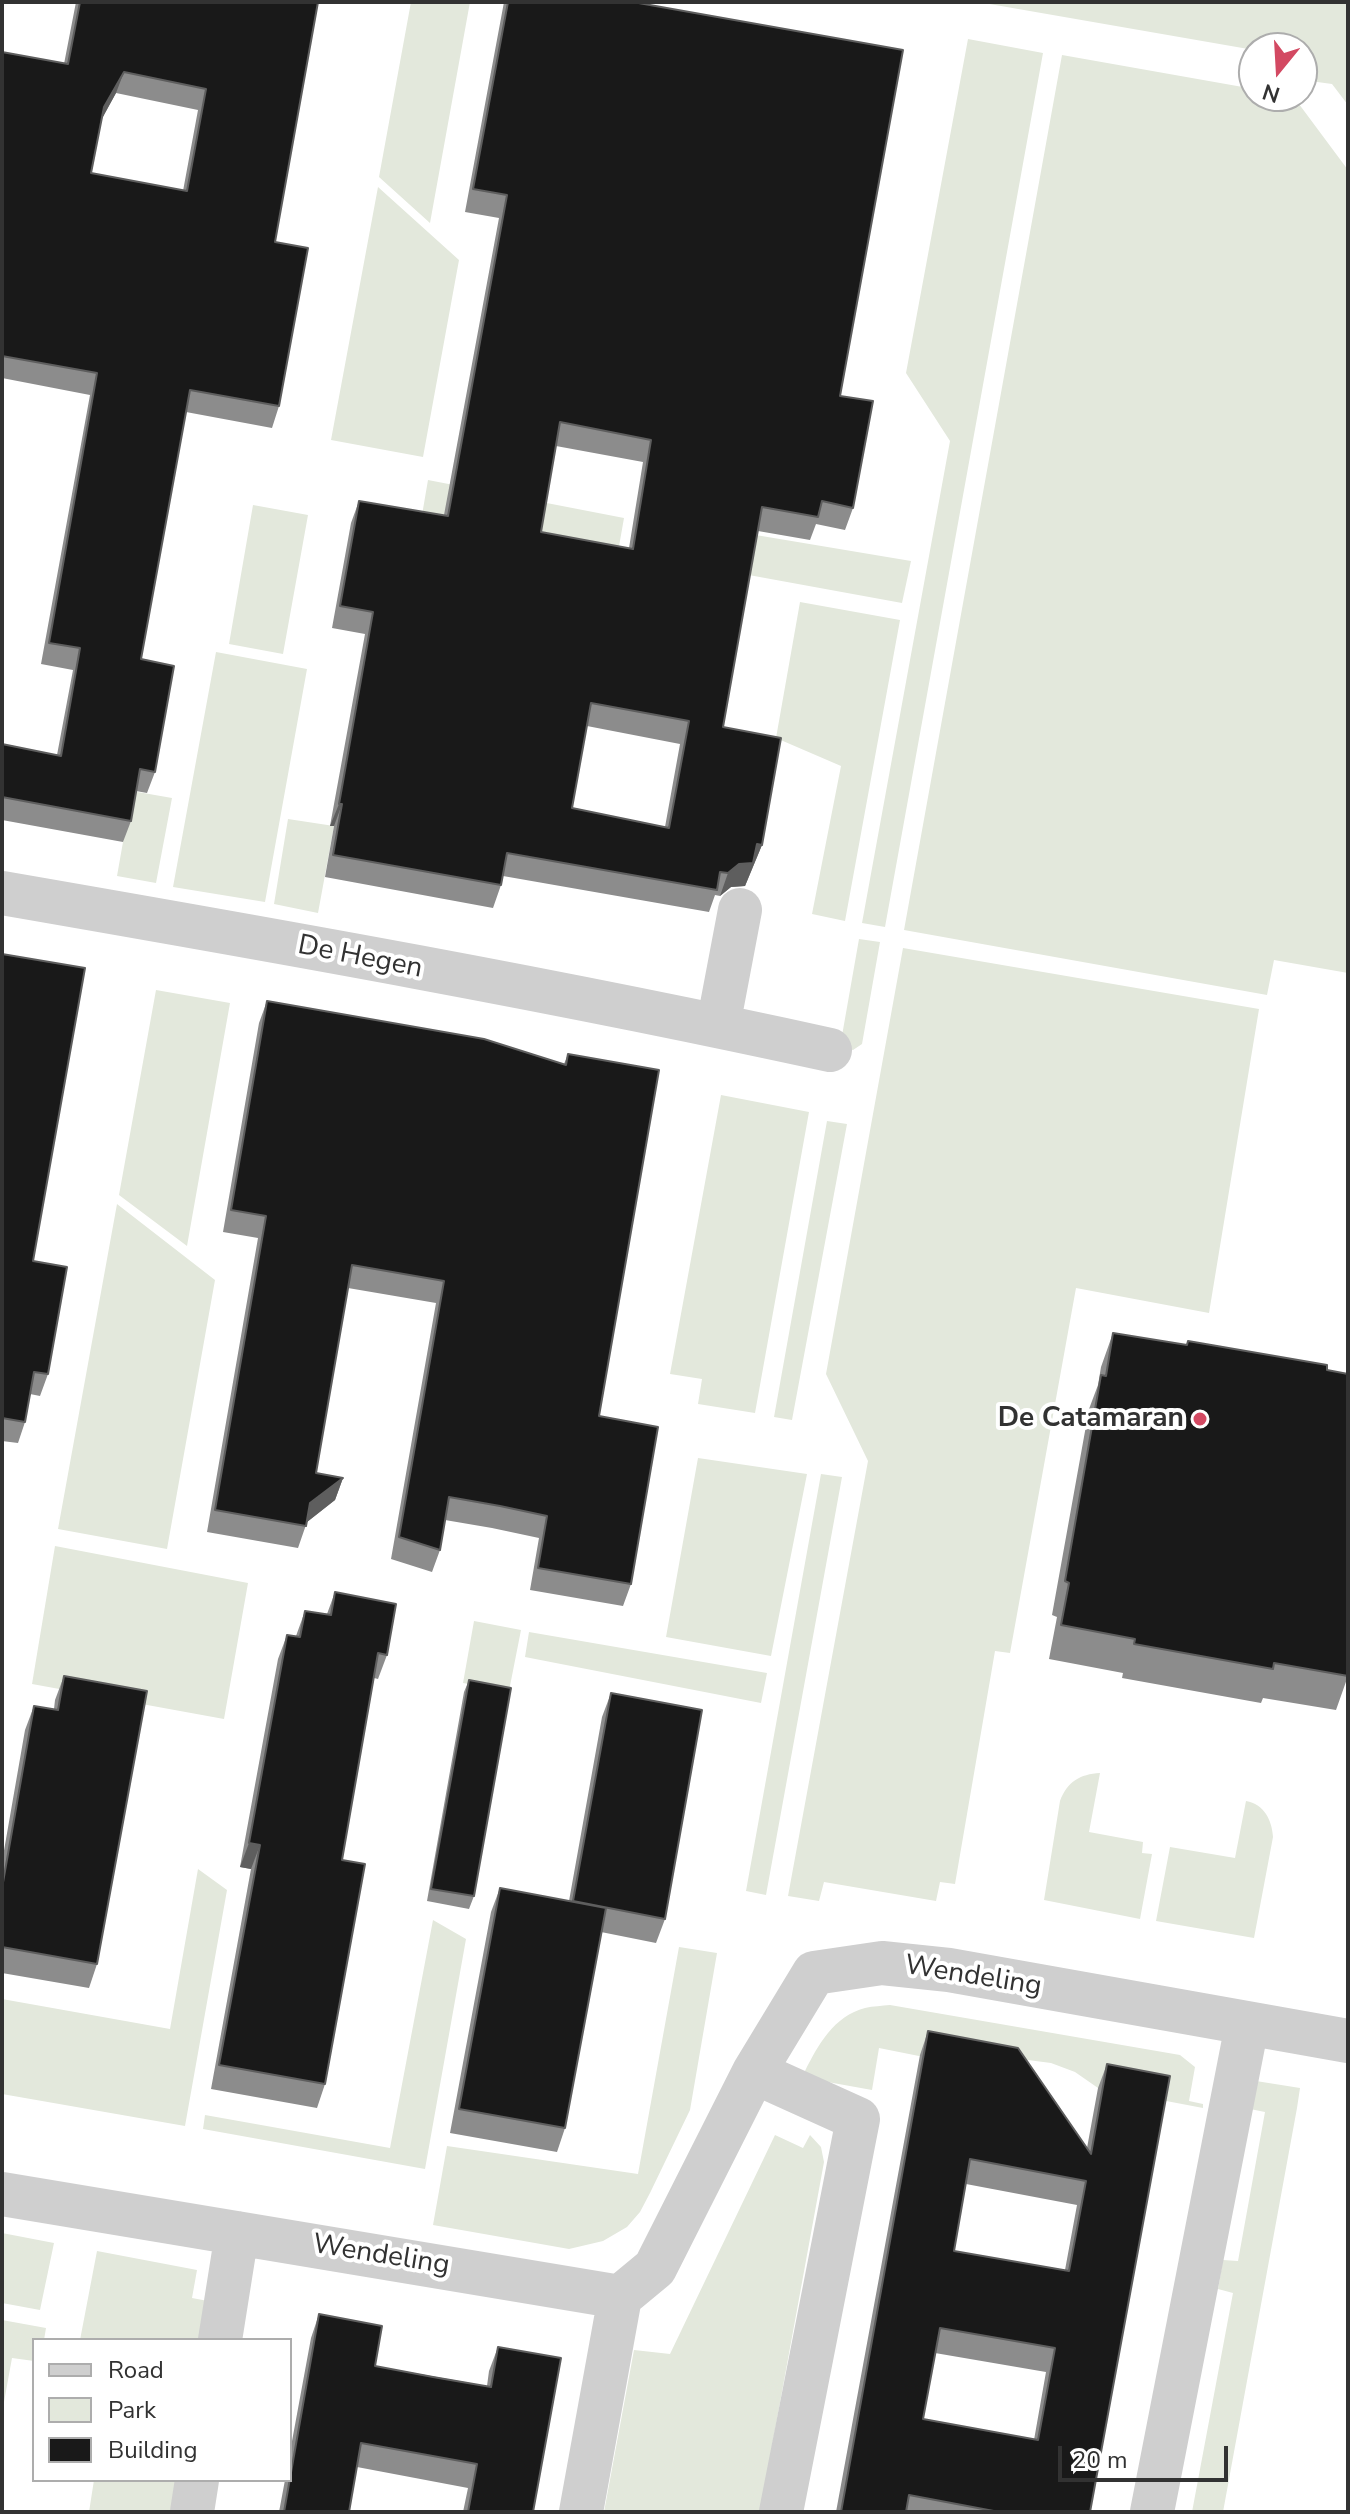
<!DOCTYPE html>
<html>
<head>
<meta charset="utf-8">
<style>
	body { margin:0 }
	#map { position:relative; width:1350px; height:2514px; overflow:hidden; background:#fff; font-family:"Nunito Sans",sans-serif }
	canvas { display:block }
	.frame { position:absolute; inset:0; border:4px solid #323232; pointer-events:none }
	.legend { position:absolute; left:32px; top:2338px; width:260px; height:144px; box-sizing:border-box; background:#fff; border:2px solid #adadad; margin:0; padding:10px 14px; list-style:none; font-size:24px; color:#323232 }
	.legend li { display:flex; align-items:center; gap:16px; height:40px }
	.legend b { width:40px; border:2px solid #adadad }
	.north { position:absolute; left:1238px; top:32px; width:80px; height:80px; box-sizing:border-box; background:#fff; border:2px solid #adadad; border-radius:50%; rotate:198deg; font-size:22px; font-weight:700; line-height:32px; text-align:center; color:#323232 }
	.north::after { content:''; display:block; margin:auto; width:28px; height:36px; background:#d34962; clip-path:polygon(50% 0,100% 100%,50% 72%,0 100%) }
	.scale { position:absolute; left:1058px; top:2446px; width:170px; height:36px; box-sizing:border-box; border:4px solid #323232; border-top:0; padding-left:10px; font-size:24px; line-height:28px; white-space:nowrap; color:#323232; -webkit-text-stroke:6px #fff; paint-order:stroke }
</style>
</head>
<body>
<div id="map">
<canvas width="1350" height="2514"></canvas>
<div class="frame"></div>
<ul class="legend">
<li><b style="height:10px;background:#cfcfcf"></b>Road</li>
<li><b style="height:22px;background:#e3e8dc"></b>Park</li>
<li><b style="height:22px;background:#191919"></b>Building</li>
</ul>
<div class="north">N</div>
<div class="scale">20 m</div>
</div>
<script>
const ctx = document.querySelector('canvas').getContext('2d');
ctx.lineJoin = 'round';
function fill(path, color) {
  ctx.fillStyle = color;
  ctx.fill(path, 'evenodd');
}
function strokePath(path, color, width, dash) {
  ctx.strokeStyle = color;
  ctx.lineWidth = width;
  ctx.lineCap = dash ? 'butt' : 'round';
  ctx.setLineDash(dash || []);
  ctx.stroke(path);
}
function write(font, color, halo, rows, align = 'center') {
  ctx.font = font + ' "Nunito Sans",sans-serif';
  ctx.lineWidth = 8;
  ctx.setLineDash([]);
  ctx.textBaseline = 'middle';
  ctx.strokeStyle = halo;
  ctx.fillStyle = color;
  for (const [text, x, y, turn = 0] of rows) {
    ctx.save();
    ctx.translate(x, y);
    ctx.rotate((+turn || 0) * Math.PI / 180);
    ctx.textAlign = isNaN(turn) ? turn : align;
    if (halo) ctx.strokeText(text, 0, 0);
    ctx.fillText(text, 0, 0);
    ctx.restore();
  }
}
const green = new Path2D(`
	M 411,2 L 470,2 L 430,223 L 379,177 Z
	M 978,2 L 1348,2 L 1348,105 L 1332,84 L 1310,81 L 1302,71 L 1302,48 L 1254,48 L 1254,50 Z
	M 968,39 L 1043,53 L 885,927 L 862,923 L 950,441 L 906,373 Z
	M 1062,55 L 1254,89 L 1254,96 L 1293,96 L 1348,170 L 1348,973 L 1274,960 L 1267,995 L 904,930 Z
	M 378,187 L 459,260 L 423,457 L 331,440 Z
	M 428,480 L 624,518 L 618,552 L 422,515 Z
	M 253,505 L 308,515 L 283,654 L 229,644 Z
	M 690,524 L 911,561 L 902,603 L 683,563 Z
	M 800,602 L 900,620 L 845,921 L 812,914 L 841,766 L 776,738 Z
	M 216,652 L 307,669 L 265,902 L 173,887 Z
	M 132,791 L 172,798 L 156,883 L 117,876 Z
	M 288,819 L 334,826 L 318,913 L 274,904 Z
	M 859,939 L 880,942 L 862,1044 L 853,1050 L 840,1047 Z
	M 903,948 L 1259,1009 L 1209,1313 L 1076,1288 L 1010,1653 L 995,1651 L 955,1884 L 940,1882 L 936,1901 L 824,1882 L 819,1901 L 788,1896 L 868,1461 L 826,1374 Z
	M 156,990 L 230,1003 L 187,1246 L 119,1195 Z
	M 721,1095 L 809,1112 L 755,1413 L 698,1404 L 702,1379 L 670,1374 Z
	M 827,1121 L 847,1124 L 792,1420 L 774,1417 Z
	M 117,1204 L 215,1280 L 167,1549 L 58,1529 Z
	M 698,1458 L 807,1474 L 771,1656 L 666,1637 Z
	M 821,1474 L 842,1477 L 766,1895 L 746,1891 Z
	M 55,1546 L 248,1583 L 224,1719 L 32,1684 Z
	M 474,1621 L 521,1630 L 509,1691 L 463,1683 Z
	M 529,1632 L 767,1673 L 761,1703 L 525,1657 Z
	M 1100,1773 L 1089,1832 L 1143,1842 L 1142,1853 L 1152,1854 L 1140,1919 L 1044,1900 L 1060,1801 C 1067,1782 1080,1774 1100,1773 Z
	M 1246,1801 C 1264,1804 1272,1820 1273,1837 L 1254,1938 L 1156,1921 L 1170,1847 L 1235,1858 Z
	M 198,1869 L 227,1890 L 185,2126 L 2,2094 L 2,1999 L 170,2029 Z
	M 433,1920 L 466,1939 L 425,2169 L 203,2129 L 205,2115 L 390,2148 Z
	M 679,1947 L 717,1953 L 690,2110 L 650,2193 L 640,2212 L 627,2227 L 603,2241 L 569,2249 L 433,2225 L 447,2146 L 638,2174 Z
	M 890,2005 L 1180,2055 L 1195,2067 L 1189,2101 L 1203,2104 L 1203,2108 L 1098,2088 L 1075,2072 L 1051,2063 L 1028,2060 L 919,2056 L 879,2048 L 872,2090 L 811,2079 L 805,2071 C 818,2045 834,2016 865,2008 C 873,2006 882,2006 890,2005 Z
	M 1256,2081 L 1300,2088 L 1297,2108 L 1223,2512 L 1192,2512 L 1233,2293 L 1218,2289 L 1223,2260 L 1238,2261 L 1265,2112 L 1250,2109 Z
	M 775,2135 L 803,2148 L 810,2135 L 821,2147 L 824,2162 L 760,2512 L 604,2512 L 634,2350 L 670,2354 Z
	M 2,2233 L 54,2243 L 40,2310 L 2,2303 Z
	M 97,2251 L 197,2270 L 192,2298 L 208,2301 L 201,2340 L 80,2340 Z
	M 2,2320 L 46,2328 L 44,2340 L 34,2340 L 34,2361 L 12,2358 L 2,2413 Z
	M 94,2480 L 188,2480 L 182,2512 L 89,2512 Z`);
const street = new Path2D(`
	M 2,893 C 279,941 556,990 830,1050
	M 718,1026 L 740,910
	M 754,2072 L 858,2119 L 781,2512
	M 2,2194 L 620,2297 L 655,2268 L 754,2072 L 814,1973 L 882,1963 L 949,1970 L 1348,2041
	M 220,2340 L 237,2233
	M 192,2512 L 197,2480
	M 581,2512 L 620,2297
	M 1152,2512 L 1247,2025`);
const wall = new Path2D(`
	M 76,2 L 318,2 L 275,242 L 279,406 L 272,428 L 186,412 L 141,659 L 155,772 L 147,793 L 136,791 L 131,821 L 123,842 L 2,820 L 2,744 L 57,755 L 73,670 L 41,664 L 90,395 L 2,378 L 2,52 L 64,64 ZM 116,93 L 198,110 L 183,191 L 91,173 L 102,118 Z
	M 504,2 L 633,2 L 840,396 L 853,508 L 845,530 L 816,524 L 810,540 L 758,531 L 723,727 L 762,845 L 745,886 L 731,887 L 720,896 L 715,895 L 709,912 L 503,876 L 501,885 L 493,908 L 325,877 L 334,826 L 330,826 L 365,634 L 332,628 L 351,523 L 359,501 L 444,515 L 499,218 L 465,212 ZM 556,446 L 643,462 L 629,548 L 541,532 ZM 587,726 L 680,744 L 665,827 L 572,808 Z
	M 2,954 L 33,1261 L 48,1374 L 40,1396 L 30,1394 L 25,1422 L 18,1443 L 2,1441 Z
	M 267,1001 L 564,1064 L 568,1054 L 599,1416 L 631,1584 L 623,1606 L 530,1590 L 539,1538 L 492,1528 L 445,1520 L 440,1550 L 432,1572 L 391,1559 L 436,1303 L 348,1288 L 316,1473 L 343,1478 L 335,1500 L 307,1522 L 298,1548 L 207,1532 L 258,1238 L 223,1232 L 259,1023 Z
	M 1113,1333 L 1187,1345 L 1188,1341 L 1327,1370 L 1348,1676 L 1336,1710 L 1263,1698 L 1261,1703 L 1122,1678 L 1123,1673 L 1049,1659 L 1057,1617 L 1052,1615 L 1089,1409 L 1098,1385 L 1101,1367 Z
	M 335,1592 L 387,1655 L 378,1679 L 374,1678 L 342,1860 L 325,2084 L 317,2108 L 211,2089 L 251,1869 L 240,1867 L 278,1659 L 287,1635 L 296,1636 L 305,1611 L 327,1614 Z
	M 64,1676 L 97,1964 L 89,1988 L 2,1973 L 2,1862 L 25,1730 L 34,1706 L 54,1709 L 55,1700 Z
	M 469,1680 L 474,1896 L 469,1909 L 427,1901 L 464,1692 Z
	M 611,1693 L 665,1919 L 656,1943 L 601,1932 L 565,2128 L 557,2152 L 450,2133 L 491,1912 L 500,1888 L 569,1901 L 602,1717 Z
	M 928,2031 L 1087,2148 L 1098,2088 L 1107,2064 L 1090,2512 L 836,2512 L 920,2055 ZM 966,2184 L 1077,2205 L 1065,2270 L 954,2251 ZM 935,2353 L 1046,2372 L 1034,2440 L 923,2419 Z
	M 319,2314 L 375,2366 L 487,2386 L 489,2371 L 498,2347 L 533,2512 L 463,2512 L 468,2488 L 357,2467 L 349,2512 L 279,2512 L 285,2480 L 290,2480 L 290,2452 L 311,2338 Z`);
const shadedWall = new Path2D(`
	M 124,72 L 116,93 L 97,128 L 104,107 Z
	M 339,804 L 342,804 L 334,826 L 330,826 Z
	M 757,844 L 762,845 L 745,886 L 731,887 L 720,896 L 728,873 Z
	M 343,1478 L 335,1500 L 302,1526 L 310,1503 Z
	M 249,1843 L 260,1845 L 251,1869 L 240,1867 Z`);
const building = new Path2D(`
	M 80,2 L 318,2 L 275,242 L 308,248 L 279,406 L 190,390 L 141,659 L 174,666 L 155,772 L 140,769 L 131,821 L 2,797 L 2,744 L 61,756 L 80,648 L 49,643 L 97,373 L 2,356 L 2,52 L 68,64 ZM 124,72 L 206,89 L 187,191 L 91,173 L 104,107 Z
	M 508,2 L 633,2 L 903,50 L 840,396 L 873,401 L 853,508 L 822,501 L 818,517 L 762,507 L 723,727 L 781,738 L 762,845 L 757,844 L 753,863 L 739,864 L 728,873 L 720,872 L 717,890 L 507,853 L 501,885 L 333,855 L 342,804 L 339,804 L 373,612 L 340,606 L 359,501 L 448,516 L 507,195 L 473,189 ZM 560,422 L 651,440 L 633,549 L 541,532 ZM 591,703 L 689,721 L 669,828 L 572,808 Z
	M 2,954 L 85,968 L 33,1261 L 67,1267 L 48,1374 L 34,1372 L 25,1422 L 2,1418 Z
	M 267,1001 L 484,1039 L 566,1065 L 568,1054 L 659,1070 L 599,1416 L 658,1427 L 631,1584 L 538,1568 L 547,1516 L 500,1506 L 449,1497 L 440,1550 L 399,1537 L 444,1281 L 352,1265 L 316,1473 L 343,1478 L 310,1503 L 306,1526 L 215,1510 L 266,1216 L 231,1210 Z
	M 1113,1333 L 1187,1345 L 1188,1341 L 1327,1365 L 1327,1370 L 1348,1374 L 1348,1676 L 1274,1663 L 1273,1669 L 1134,1644 L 1135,1639 L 1061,1625 L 1069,1583 L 1065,1581 L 1101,1375 L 1106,1376 Z
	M 335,1592 L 396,1604 L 387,1655 L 378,1653 L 342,1860 L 365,1864 L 325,2084 L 219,2065 L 260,1845 L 249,1843 L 287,1635 L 300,1637 L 305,1611 L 331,1615 Z
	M 64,1676 L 147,1691 L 97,1964 L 2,1947 L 2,1888 L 34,1706 L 58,1710 Z
	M 469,1680 L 511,1688 L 474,1896 L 431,1889 Z
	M 611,1693 L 702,1710 L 665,1919 L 573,1901 Z
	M 500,1888 L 606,1908 L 565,2128 L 459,2109 Z
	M 928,2031 L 1018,2048 L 1091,2154 L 1107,2064 L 1170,2076 L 1090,2512 L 999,2512 L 909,2495 L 906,2512 L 841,2512 ZM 970,2159 L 1086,2181 L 1069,2271 L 954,2251 ZM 940,2328 L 1055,2348 L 1038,2440 L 923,2419 Z
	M 319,2314 L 382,2326 L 375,2366 L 433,2377 L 491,2387 L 498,2347 L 561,2358 L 533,2512 L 468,2512 L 477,2464 L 361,2443 L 349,2512 L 284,2512 Z`);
const markers = [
	[1200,1419,8,"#d34962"]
];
const streetNames = [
	["De Hegen",360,958,11],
	["Wendeling",973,1977,9],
	["Wendeling",381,2256,9]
];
const poiNames = [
	["De Catamaran",1184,1419]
];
fill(green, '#e3e8dc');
strokePath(street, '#cfcfcf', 44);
fill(wall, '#8c8c8c');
fill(shadedWall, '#5e5e5e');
fill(building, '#191919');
strokePath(building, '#5e5e5e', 2);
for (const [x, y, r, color] of markers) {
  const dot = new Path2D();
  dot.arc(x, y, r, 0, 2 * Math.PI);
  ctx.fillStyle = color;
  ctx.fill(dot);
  strokePath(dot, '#fff', 3);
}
write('28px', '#323232', '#fff', streetNames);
write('bold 28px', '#323232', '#fff', poiNames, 'right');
</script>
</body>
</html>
